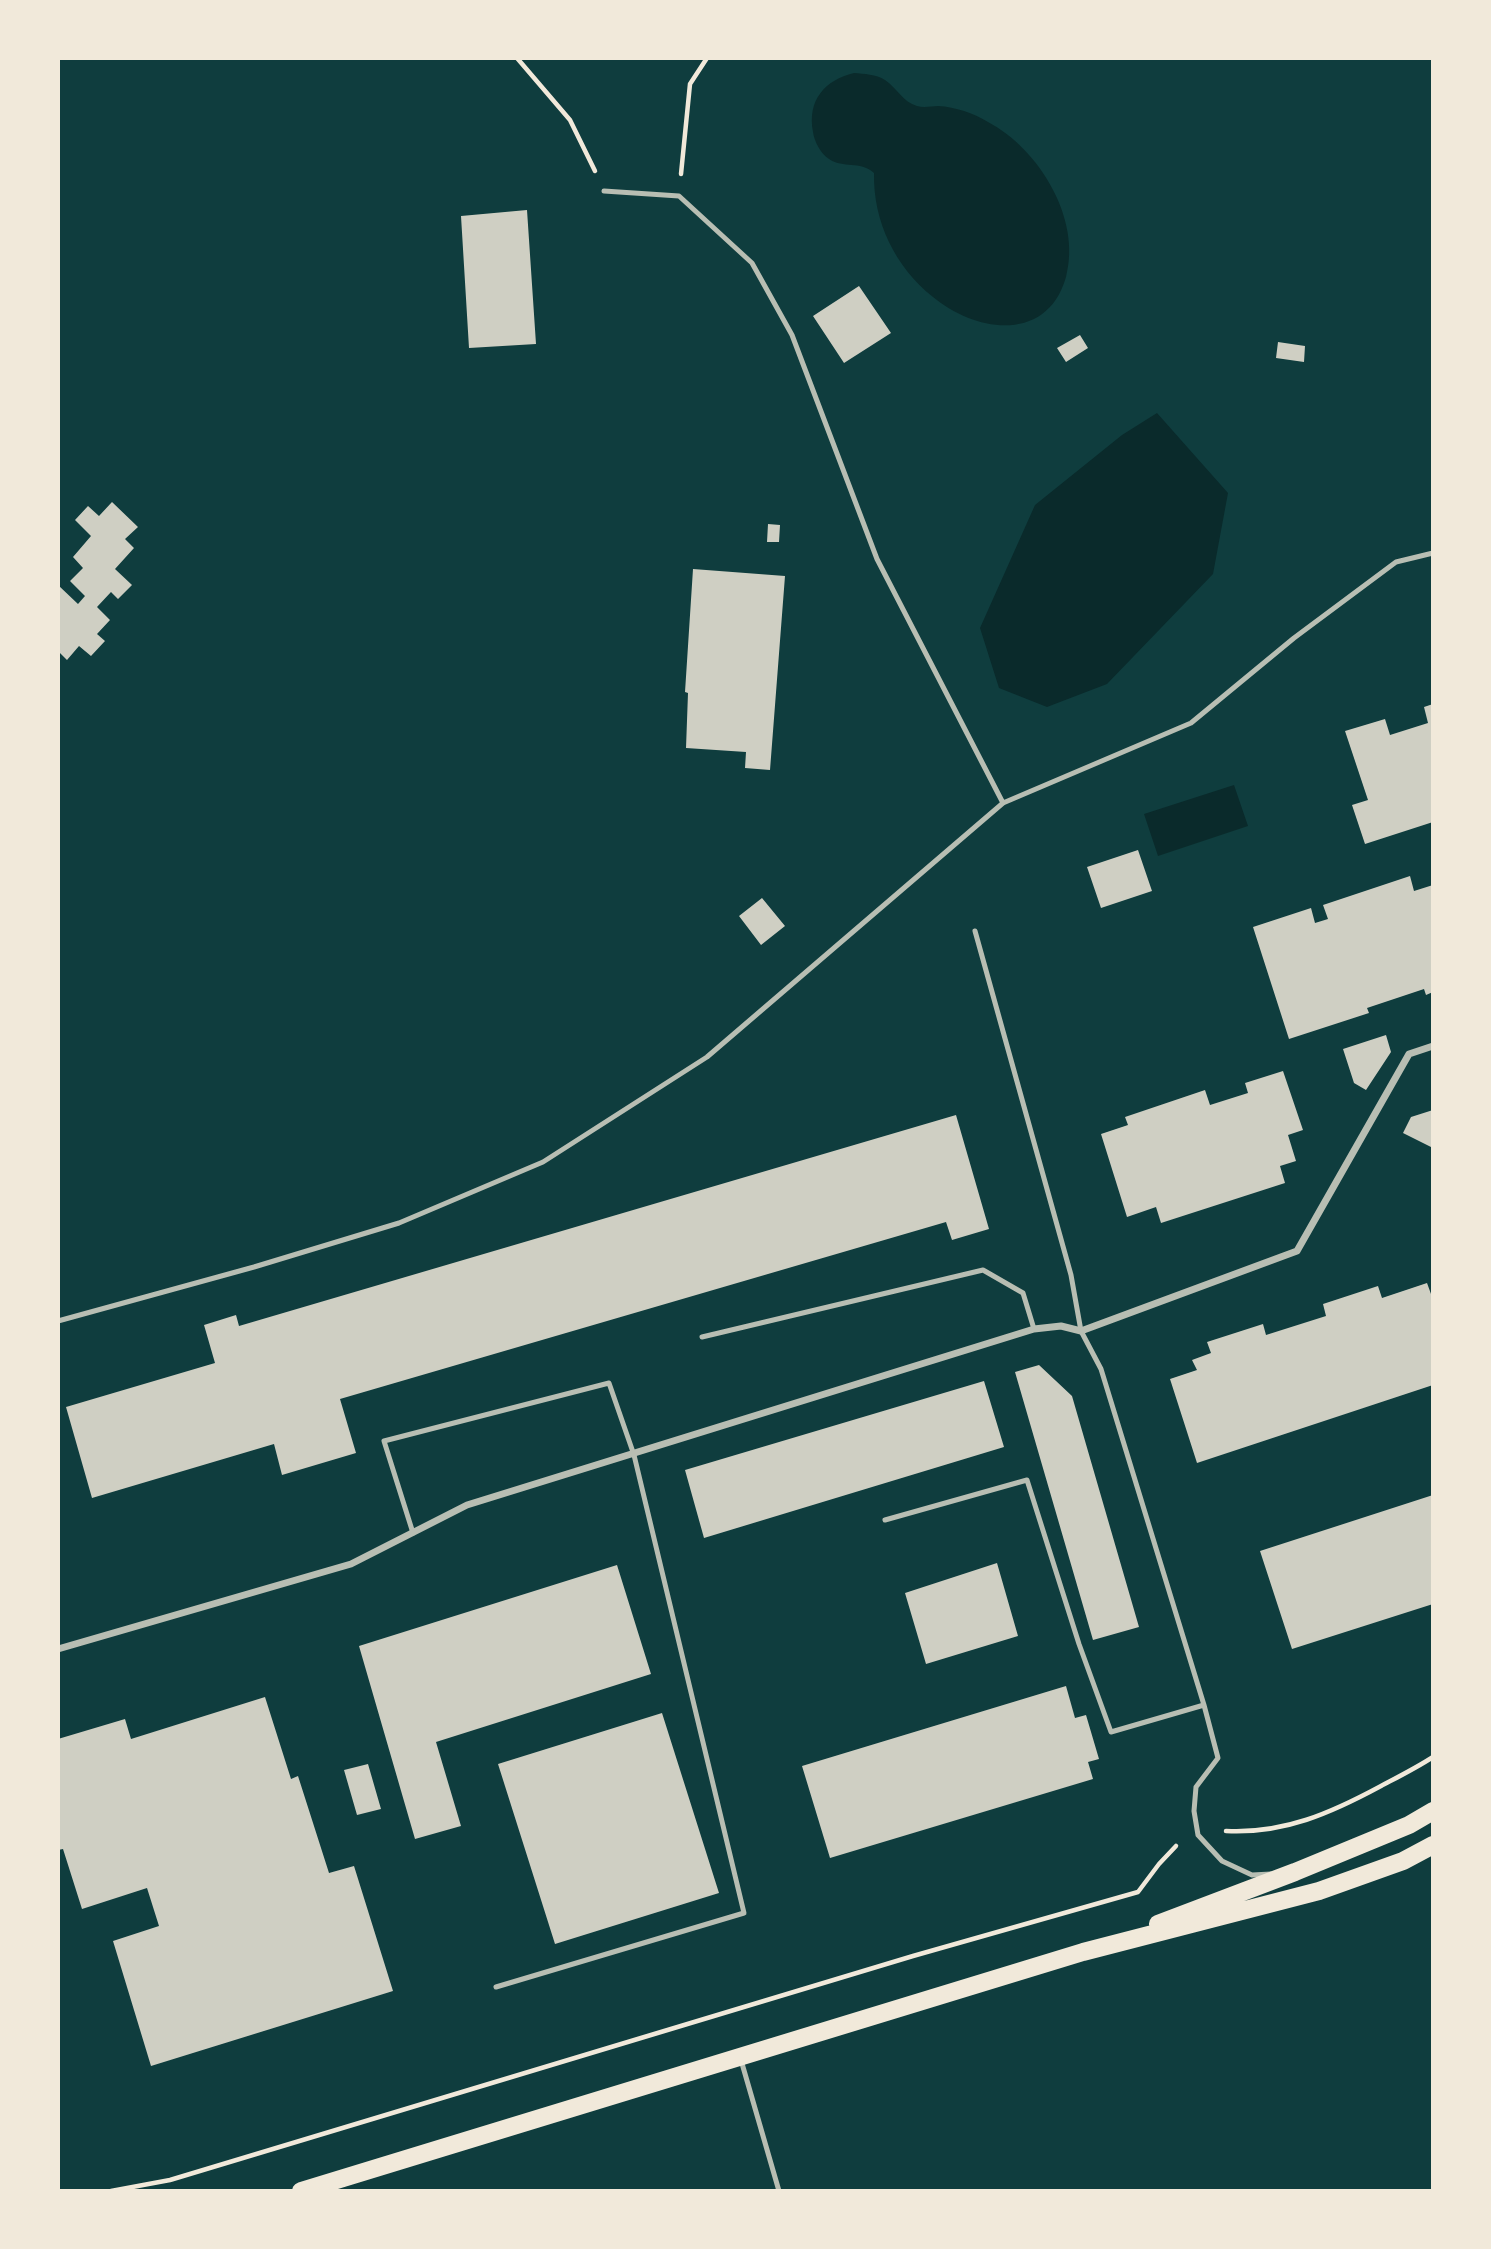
<!DOCTYPE html>
<html>
<head>
<meta charset="utf-8">
<style>
	body { margin:0 }
	#map { position:relative; width:1491px; height:2249px; overflow:hidden; background:#0f3d3e; font-family:"Alegreya Sans",sans-serif }
	canvas { display:block }
	.frame { position:absolute; inset:0; border:60px solid #f1e9da; pointer-events:none }
</style>
</head>
<body>
<div id="map">
<canvas width="1491" height="2249"></canvas>
<div class="frame"></div>
</div>
<script>
const ctx = document.querySelector('canvas').getContext('2d');
ctx.lineJoin = 'round';
function fill(path, color) {
  ctx.fillStyle = color;
  ctx.fill(path, 'evenodd');
}
function strokePath(path, color, width, dash) {
  ctx.strokeStyle = color;
  ctx.lineWidth = width;
  ctx.lineCap = dash ? 'butt' : 'round';
  ctx.setLineDash(dash || []);
  ctx.stroke(path);
}
const water = new Path2D(`
	M 854,73 C 864,74 876,74 885,80 C 897,88 903,102 917,106 C 924,108 932,106 938,106 C 956,107 973,113 988,122 C 1039,149 1082,219 1066,277 C 1047,344 975,332 933,297 C 895,267 873,221 874,173 C 859,160 844,169 829,159 C 821,154 814,141 813,132 C 807,100 825,80 854,73 Z
	M 1157,413 L 1228,493 L 1213,574 L 1107,684 L 1047,707 L 999,688 L 980,628 L 1035,505 L 1122,435 Z
	M 1234,785 L 1248,826 L 1158,856 L 1144,814 Z`);
const building = new Path2D(`
	M 527,210 L 536,344 L 469,348 L 461,216 Z
	M 859,286 L 891,333 L 844,363 L 813,316 Z
	M 1080,335 L 1088,348 L 1066,362 L 1057,348 Z
	M 1278,342 L 1305,346 L 1304,362 L 1276,358 Z
	M 112,502 L 138,527 L 125,539 L 134,548 L 115,569 L 132,585 L 118,599 L 111,592 L 97,607 L 110,620 L 97,634 L 105,641 L 91,656 L 79,646 L 67,660 L 58,651 L 58,585 L 78,604 L 85,596 L 70,581 L 83,568 L 73,557 L 91,536 L 75,520 L 88,506 L 99,516 Z
	M 768,524 L 780,525 L 779,542 L 767,542 Z
	M 693,569 L 785,576 L 770,770 L 745,768 L 746,752 L 686,748 L 688,693 L 685,692 Z
	M 1433,704 L 1433,822 L 1365,844 L 1352,805 L 1368,800 L 1345,731 L 1385,719 L 1390,735 L 1428,723 L 1424,707 Z
	M 1138,850 L 1152,891 L 1101,908 L 1087,867 Z
	M 1410,876 L 1414,891 L 1433,885 L 1433,992 L 1426,995 L 1424,989 L 1367,1008 L 1369,1013 L 1289,1039 L 1253,927 L 1311,908 L 1315,923 L 1328,919 L 1323,905 Z
	M 762,898 L 785,926 L 761,945 L 739,916 Z
	M 1386,1035 L 1391,1052 L 1366,1090 L 1354,1083 L 1343,1049 Z
	M 1283,1071 L 1303,1130 L 1288,1135 L 1296,1161 L 1280,1166 L 1285,1183 L 1161,1223 L 1156,1207 L 1127,1217 L 1101,1134 L 1128,1125 L 1125,1117 L 1205,1090 L 1210,1105 L 1248,1093 L 1245,1083 Z
	M 1433,1110 L 1433,1148 L 1403,1133 L 1411,1117 Z
	M 956,1115 L 989,1229 L 952,1240 L 946,1222 L 340,1399 L 356,1453 L 282,1475 L 274,1444 L 92,1498 L 66,1407 L 215,1363 L 204,1325 L 236,1315 L 239,1326 Z
	M 1427,1283 L 1431,1294 L 1433,1293 L 1433,1385 L 1197,1463 L 1170,1379 L 1197,1370 L 1192,1360 L 1211,1353 L 1207,1342 L 1263,1324 L 1266,1335 L 1326,1316 L 1323,1304 L 1378,1286 L 1382,1298 Z
	M 1039,1365 L 1072,1396 L 1139,1627 L 1093,1640 L 1015,1372 Z
	M 984,1381 L 1004,1447 L 704,1538 L 685,1470 Z
	M 1433,1495 L 1433,1604 L 1292,1649 L 1260,1551 Z
	M 997,1563 L 1018,1636 L 926,1664 L 905,1593 Z
	M 617,1565 L 651,1674 L 436,1742 L 461,1826 L 415,1839 L 359,1646 Z
	M 1066,1686 L 1075,1718 L 1086,1715 L 1099,1759 L 1088,1762 L 1093,1779 L 830,1858 L 802,1766 Z
	M 265,1697 L 291,1779 L 298,1776 L 329,1873 L 354,1866 L 393,1991 L 151,2066 L 113,1941 L 159,1926 L 147,1888 L 82,1909 L 63,1849 L 58,1850 L 58,1739 L 125,1719 L 131,1739 Z
	M 662,1713 L 719,1893 L 555,1944 L 498,1764 Z
	M 368,1764 L 381,1809 L 357,1815 L 344,1770 Z`);
const path = new Path2D(`
	M 517,58 L 570,120 L 595,171
	M 681,174 L 690,84 L 707,58
	M 1226,1831 C 1284,1834 1331,1813 1381,1786 C 1398,1777 1416,1768 1433,1757
	M 111,2191 L 170,2180 L 913,1956 L 1138,1892 L 1159,1864 L 1176,1846`);
const service = new Path2D(`
	M 604,191 L 679,196 L 752,263 L 792,335 L 877,559 L 1003,803
	M 975,931 L 1071,1275 L 1081,1331 L 1101,1369 L 1204,1705 L 1218,1758 L 1196,1787 L 1194,1811 L 1198,1835 L 1222,1861 L 1252,1875 L 1271,1874
	M 58,1321 L 254,1267 L 399,1223 L 543,1162 L 707,1057 L 1003,803 L 1191,723 L 1294,638 L 1396,562 L 1433,553
	M 702,1337 L 983,1270 L 1023,1293 L 1034,1329
	M 885,1520 L 1027,1480 L 1079,1644 L 1111,1732 L 1204,1705
	M 413,1533 L 384,1441 L 609,1383 L 634,1455 L 744,1913 L 496,1987
	M 741,2060 L 779,2191`);
const minor = new Path2D(`
	M 58,1649 L 351,1564 L 467,1505 L 1034,1329 L 1061,1326 L 1081,1331 L 1297,1251 L 1409,1054 L 1433,1046`);
const primary = new Path2D(`
	M 1158,1924 L 1295,1872 L 1409,1825 L 1433,1811
	M 301,2191 L 1083,1952 L 1319,1891 L 1403,1861 L 1433,1845`);
fill(water, '#0a2a2b');
fill(building, '#cfcfc3');
strokePath(path, '#f1e9da', 4.5);
strokePath(service, '#b8beb3', 5);
strokePath(minor, '#b8beb3', 7);
strokePath(primary, '#f1e9da', 18);
</script>
</body>
</html>
